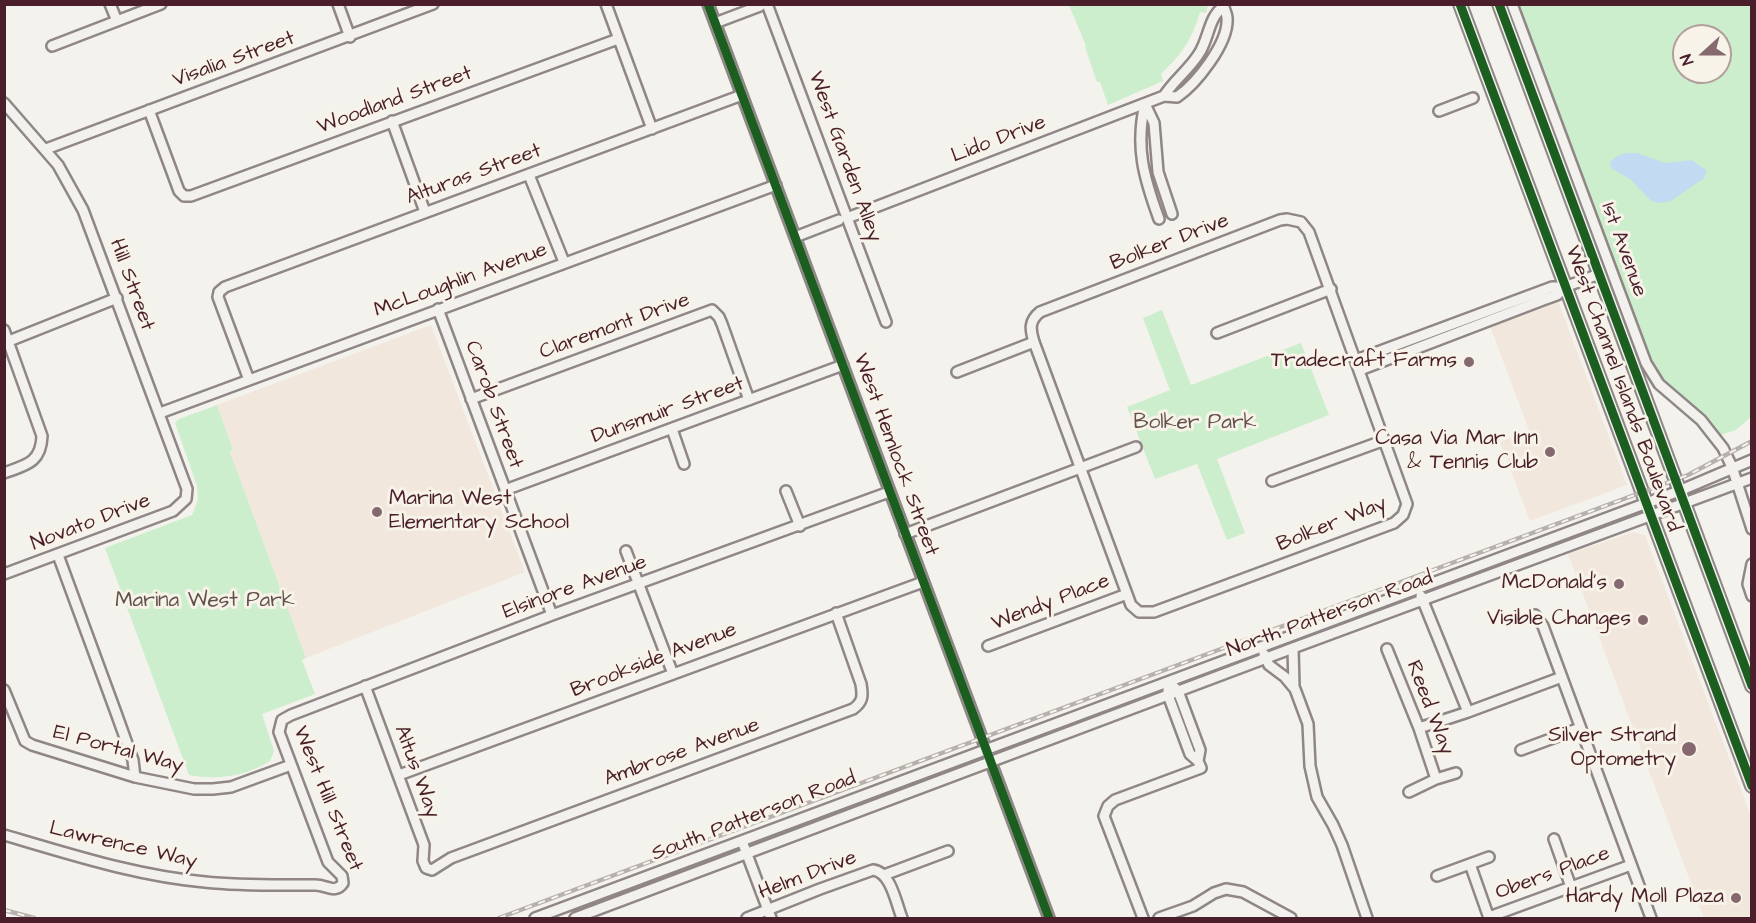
<!DOCTYPE html>
<html>
<head>
<meta charset="utf-8">
<style>
	body { margin:0 }
	#map { position:relative; width:1756px; height:923px; overflow:hidden; background:#f4f2ec; font-family:"Architects Daughter",sans-serif }
	canvas { display:block }
	.frame { position:absolute; inset:0; border:6px solid #4a1f2b; pointer-events:none }
	.north { position:absolute; left:1672px; top:24px; width:60px; height:60px; box-sizing:border-box; background:#f7f3e8; border:2px solid #b29e9c; border-radius:50%; rotate:249deg; font-size:16px; font-weight:700; line-height:24px; text-align:center; color:#4a1f2b }
	.north::after { content:''; display:block; margin:auto; width:21px; height:27px; background:#86696f; clip-path:polygon(50% 0,100% 100%,50% 72%,0 100%) }
</style>
</head>
<body>
<div id="map">
<canvas width="1756" height="923"></canvas>
<div class="frame"></div>
<div class="north">N</div>
</div>
<script>
const ctx = document.querySelector('canvas').getContext('2d');
ctx.lineJoin = 'round';
function fill(path, color) {
  ctx.fillStyle = color;
  ctx.fill(path, 'evenodd');
}
function strokePath(path, color, width, dash) {
  ctx.strokeStyle = color;
  ctx.lineWidth = width;
  ctx.lineCap = dash ? 'butt' : 'round';
  ctx.setLineDash(dash || []);
  ctx.stroke(path);
}
function write(font, color, halo, rows, align = 'center') {
  ctx.font = font + ' "Architects Daughter",sans-serif';
  ctx.lineWidth = 6;
  ctx.setLineDash([]);
  ctx.textBaseline = 'middle';
  ctx.strokeStyle = halo;
  ctx.fillStyle = color;
  for (const [text, x, y, turn = 0] of rows) {
    ctx.save();
    ctx.translate(x, y);
    ctx.rotate((+turn || 0) * Math.PI / 180);
    ctx.textAlign = isNaN(turn) ? turn : align;
    if (halo) ctx.strokeText(text, 0, 0);
    ctx.fillText(text, 0, 0);
    ctx.restore();
  }
}
const built = new Path2D(`
	M 1558,301 L 1627,485 L 1530,521 L 1500,442 L 1529,430 L 1490,326 Z
	M 431,325 L 525,572 L 306,658 L 230,452 L 233,450 L 217,405 Z
	M 1633,532 L 1645,535 L 1751,816 L 1751,918 L 1704,918 L 1568,554 Z`);
const green = new Path2D(`
	M 1069,5 L 1069,4 L 1208,5 L 1206,13 L 1200,12 C 1192,40 1182,54 1161,74 L 1163,81 L 1108,105 L 1100,82 L 1097,82 L 1085,47 L 1086,46 Z
	M 1517,5 L 1751,5 L 1752,416 L 1736,430 L 1720,435 L 1704,416 L 1678,397 L 1660,380 L 1648,357 ZM 1684,36 L 1720,36 L 1720,72 L 1684,72 Z
	M 1162,310 L 1191,385 L 1301,343 L 1329,415 L 1217,459 L 1245,533 L 1227,540 L 1197,464 L 1155,479 L 1127,407 L 1170,390 L 1143,318 Z
	M 217,405 L 233,450 L 230,452 L 306,658 L 302,660 L 315,694 L 262,714 L 274,751 L 270,761 C 244,777 218,780 189,775 L 105,548 L 192,515 L 198,500 L 197,486 L 175,423 L 179,419 Z`);
const water = new Path2D(`
	M 1628,153 L 1637,153 L 1665,163 L 1692,160 L 1707,171 L 1704,178 L 1671,201 L 1659,203 L 1651,201 L 1631,180 L 1611,168 L 1610,163 C 1615,156 1620,154 1628,153 Z`);
const minor = new Path2D(`
	M 110,4 L 117,21
	M 338,4 L 350,37
	M 606,4 L 652,129
	M 708,4 L 1049,918
	M 767,4 L 886,322
	M 1512,4 L 1646,363 L 1659,384 L 1701,420 L 1723,448 L 1732,467 L 1752,529
	M 715,23 L 760,6
	M 52,46 L 161,4
	M 1164,96 C 1174,80 1190,69 1200,52 C 1209,37 1209,17 1223,7
	M 4,103 L 58,165 L 83,210 L 187,489 L 186,499 L 173,511 L 4,574
	M 1145,104 C 1135,147 1144,178 1159,219
	M 1145,104 L 1154,123 L 1158,172 L 1172,214
	M 149,110 L 179,191 L 184,196 L 191,196 L 618,39
	M 1439,111 L 1473,98
	M 392,121 L 425,212
	M 46,149 L 433,4
	M 529,175 L 564,262
	M 847,218 L 1164,96 L 1177,97 C 1196,84 1229,43 1227,18 C 1227,14 1224,9 1223,4
	M 1287,219 L 1301,222 L 1309,232 L 1407,504 L 1403,515 L 1394,523 L 1154,612 L 1139,612 L 1131,605 L 1034,342 C 1030,329 1029,321 1040,312 L 1280,220 Z
	M 795,237 L 839,220
	M 438,309 L 552,615
	M 4,330 L 42,436 C 41,463 26,465 4,473
	M 1217,333 L 1331,289
	M 9,341 L 117,298
	M 1356,360 L 1544,290 L 1552,287 L 1565,287
	M 1360,370 L 1543,300 L 1557,295 L 1565,287 L 1599,274
	M 957,372 L 1034,342
	M 249,380 L 218,297 L 219,292 L 225,287 L 742,95
	M 471,399 L 712,310 L 719,317 L 722,324 L 749,400
	M 160,413 L 776,185
	M 672,429 L 684,464
	M 1272,481 L 1385,440
	M 505,490 L 843,365
	M 786,491 L 800,526
	M 905,534 L 1136,447
	M 626,551 L 673,674
	M 58,555 L 115,710 L 133,760 L 135,777
	M 1752,564 L 1748,584 L 1752,596
	M 1421,596 L 1468,712
	M 1535,615 L 1543,626 L 1651,918
	M 988,646 L 1127,594
	M 1293,648 L 1294,687
	M 1387,649 L 1419,728 L 1436,779
	M 1264,654 L 1269,665 L 1285,677 L 1295,689 L 1308,724 L 1310,766 L 1317,797 L 1333,825 L 1342,845 L 1367,918
	M 365,686 L 424,845 L 423,861 L 426,868 L 432,870 L 451,858 L 853,709 C 863,702 863,696 861,684 L 836,613
	M 4,690 L 25,741 L 32,745 L 135,777 L 194,789 L 213,789 L 231,787 L 291,765
	M 1168,690 L 1168,695 L 1190,754 L 1198,761
	M 1419,728 L 1468,712 L 1562,677
	M 1521,750 L 1580,728
	M 399,775 L 923,582
	M 1409,792 L 1436,779 L 1456,773
	M 4,835 C 70,854 136,876 205,882 C 241,886 278,885 314,885 C 326,884 335,895 343,883 L 342,876 L 328,862 L 279,732 L 282,720 L 291,715 L 552,615 L 889,492
	M 1554,839 L 1571,887
	M 742,841 L 771,918
	M 1470,864 L 1489,918
	M 884,875 L 948,851
	M 1437,876 L 1489,857
	M 1489,917 L 1631,865
	M 535,918 L 1679,491 L 1752,460
	M 575,918 L 1293,648 L 1752,478
	M 747,918 L 820,889 L 873,870 C 891,872 896,903 902,918
	M 1143,918 L 1104,816 L 1108,806 L 1115,800 L 1201,768 L 1198,761 L 1200,750 L 1178,691 L 1174,687
	M 1159,918 L 1193,906 L 1214,893 L 1226,889 L 1243,892 L 1291,918`);
const major = new Path2D(`
	M 1460,4 L 1752,786
	M 1499,4 L 1752,686`);
const rail = new Path2D(`
	M 4,910 L 34,918
	M 499,918 L 1688,475 L 1752,441`);
const cycleway = new Path2D(`
	M 708,4 L 1049,918
	M 1460,4 L 1752,786
	M 1499,4 L 1752,686`);
const markers = [
	[1469,362,6,"#86696f"],
	[1550,452,6,"#86696f"],
	[377,512,6,"#86696f"],
	[1619,584,6,"#86696f"],
	[1643,620,6,"#86696f"],
	[1689,749,8,"#86696f"],
	[1736,898,6,"#86696f"]
];
const streetNames = [
	["Visalia Street",234,60,-20],
	["Woodland Street",395,101,-20],
	["Lido Drive",999,140,-21],
	["West Garden Alley",844,157,70],
	["Alturas Street",474,175,-20],
	["Bolker Drive",1170,243,-21],
	["1st Avenue",1623,250,70],
	["McLoughlin Avenue",461,281,-20],
	["Hill Street",131,285,70],
	["Claremont Drive",615,327,-20],
	["West Channel Islands Boulevard",1622,389,70],
	["Carob Street",493,405,70],
	["Dunsmuir Street",668,411,-20],
	["West Hemlock Street",895,455,70],
	["Novato Drive",91,523,-21],
	["Bolker Way",1332,525,-22],
	["Elsinore Avenue",575,588,-20],
	["Wendy Place",1051,603,-21],
	["North Patterson Road",1330,615,-20],
	["Brookside Avenue",654,661,-21],
	["Reed Way",1429,708,69],
	["El Portal Way",118,750,15],
	["Ambrose Avenue",682,753,-20],
	["Altus Way",416,772,70],
	["West Hill Street",327,799,68],
	["South Patterson Road",754,817,-21],
	["Lawrence Way",123,846,13],
	["Obers Place",1553,874,-20],
	["Helm Drive",808,876,-21]
];
const poiNames = [
	["Tradecraft Farms",1457,362],
	["Casa Via Mar Inn",1538,440],
	["& Tennis Club",1538,464],
	["Marina West",389,500,"left"],
	["Elementary School",389,524,"left"],
	["McDonald's",1607,584],
	["Visible Changes",1631,620],
	["Silver Strand",1676,737],
	["Optometry",1676,761],
	["Hardy Moll Plaza",1724,898]
];
const parkNames = [
	["Bolker Park",1195,424],
	["Marina West Park",205,602]
];
fill(built, '#f2e7dc');
fill(green, '#cec');
fill(water, '#c2dbf2');
strokePath(minor, '#8f8685', 14);
strokePath(major, '#8f8685', 16);
strokePath(minor, '#f2f1ed', 9);
strokePath(major, '#f2f1ed', 12);
strokePath(rail, '#b6b0ae', 4.5);
strokePath(rail, '#f7f3e8', 2, [7]);
strokePath(cycleway, '#1b5e20', 9);
for (const [x, y, r, color] of markers) {
  const dot = new Path2D();
  dot.arc(x, y, r, 0, 2 * Math.PI);
  ctx.fillStyle = color;
  ctx.fill(dot);
  strokePath(dot, '#f7f3e8', 2);
}
write('21px', '#4a1f2b', '#f7f3e8', streetNames);
write('21px', '#4a1f2b', '#f7f3e8', poiNames, 'right');
write('21px', '#62524d', '#f7f3e8', parkNames);
</script>
</body>
</html>
